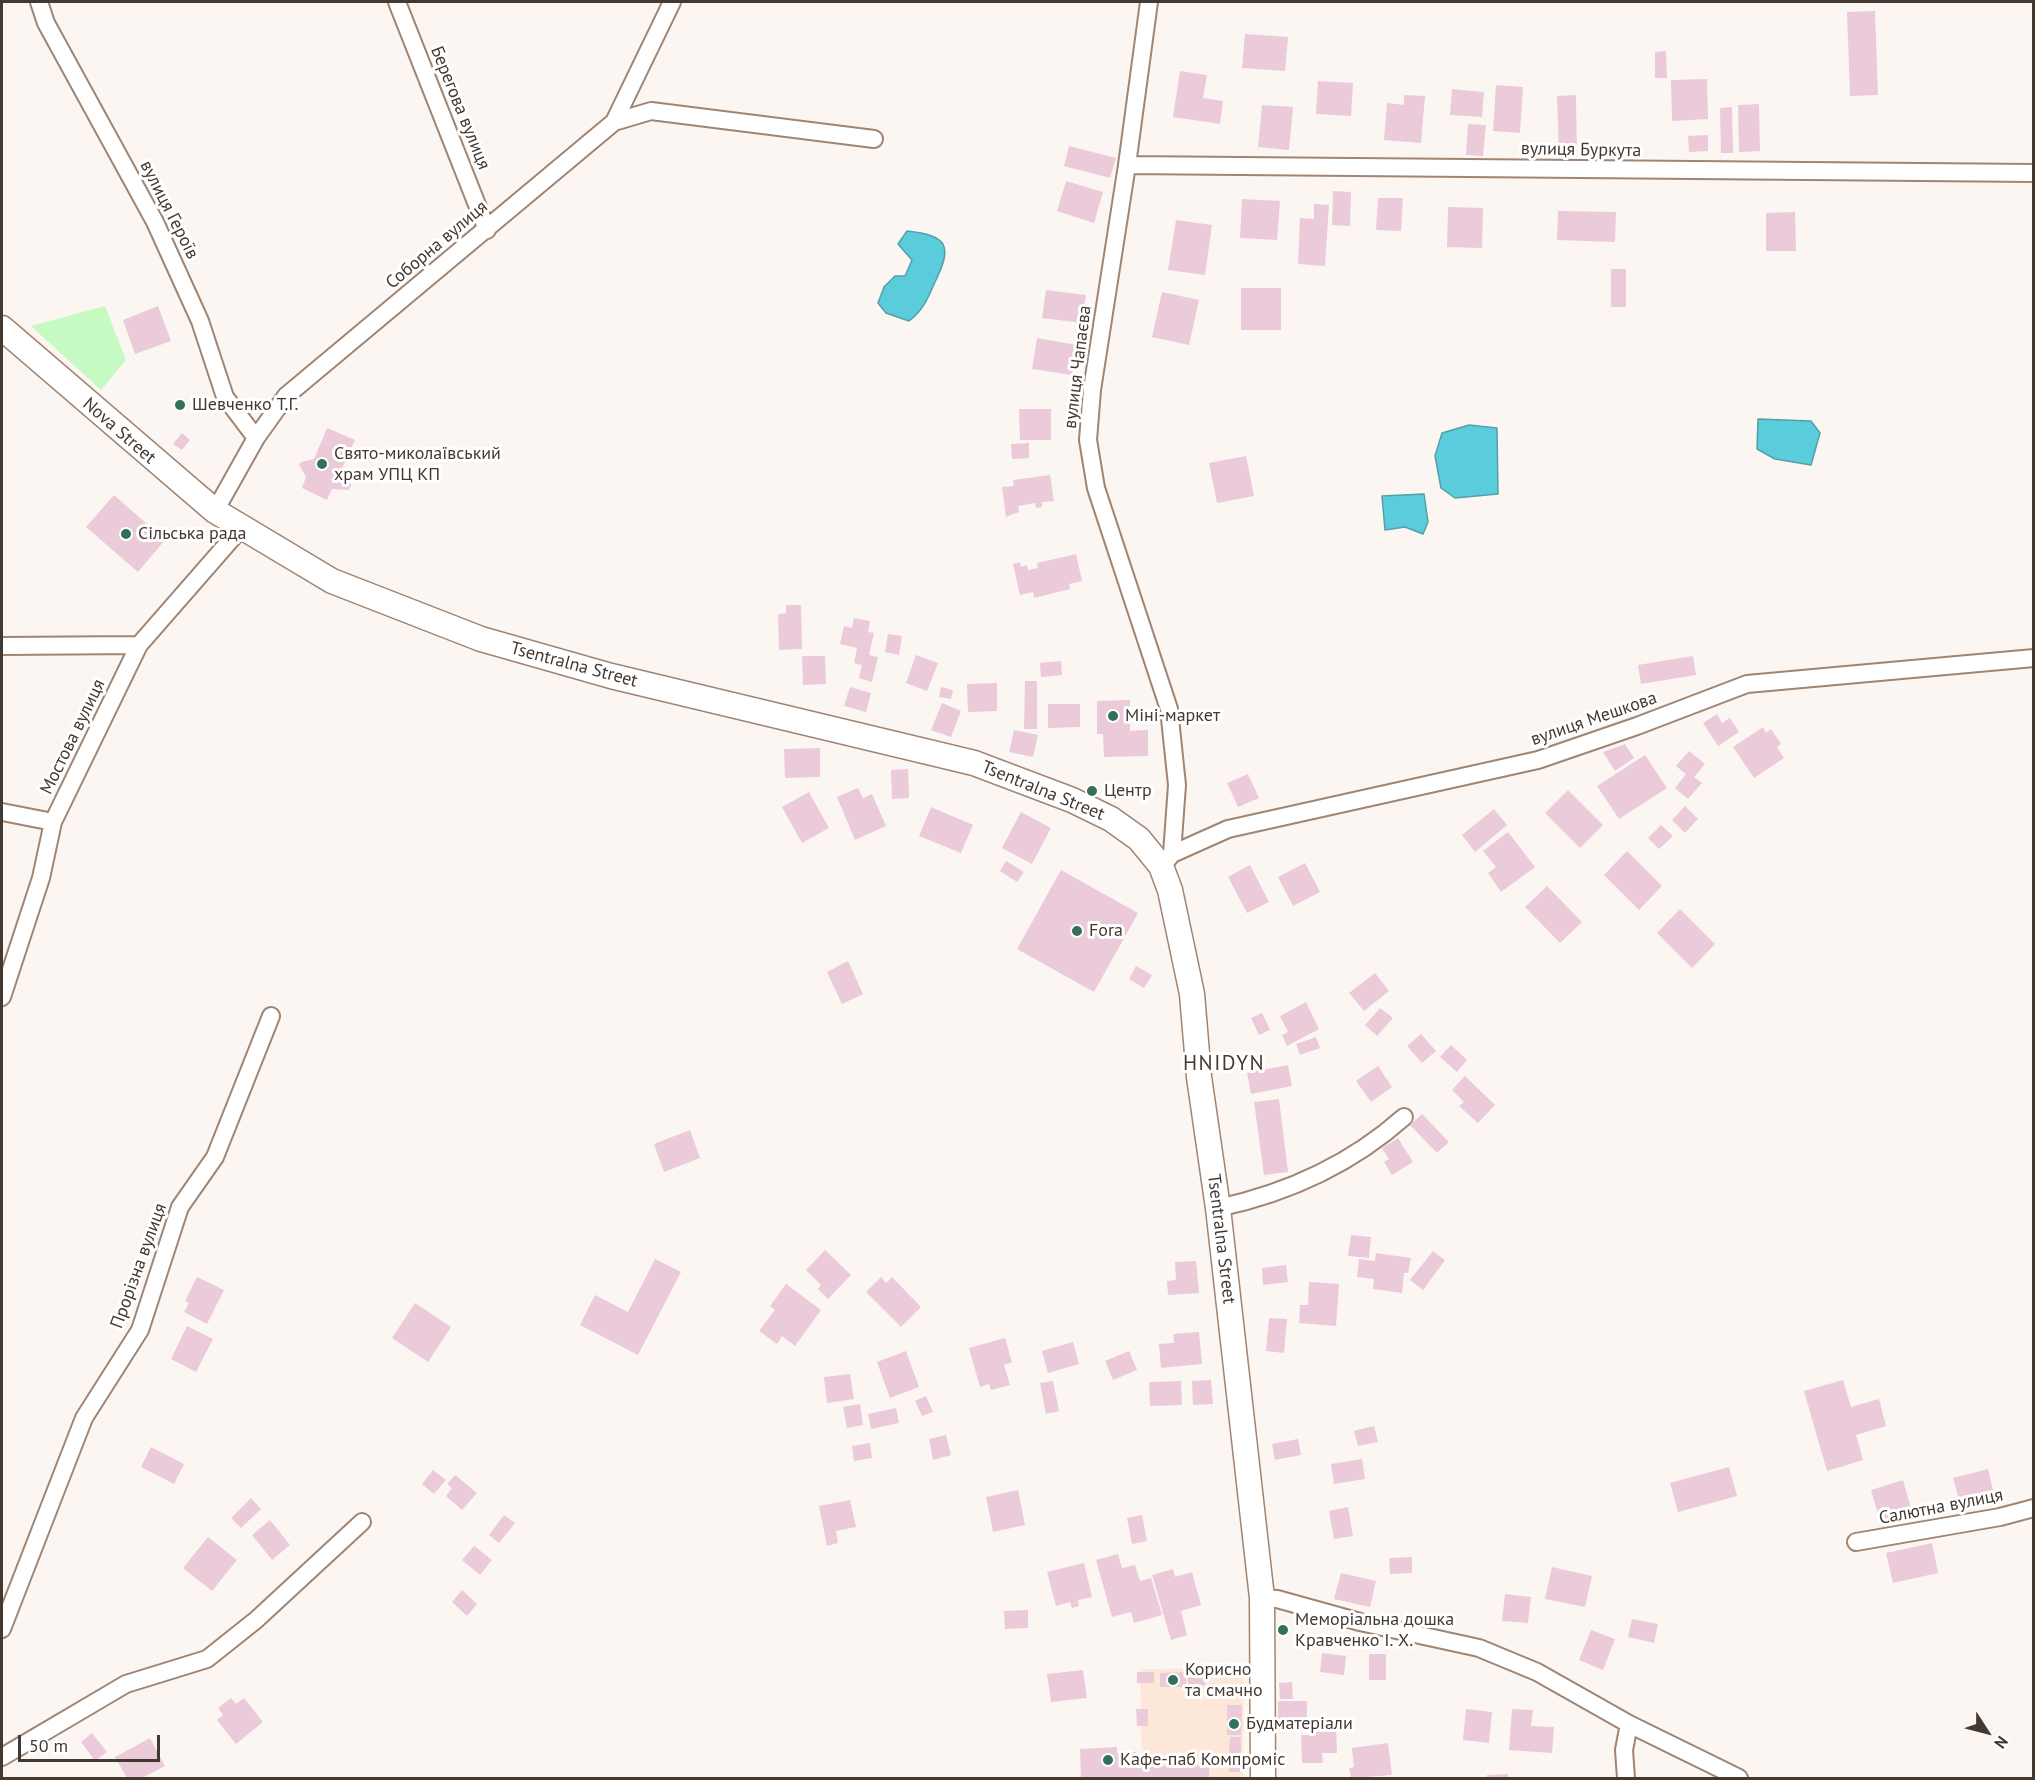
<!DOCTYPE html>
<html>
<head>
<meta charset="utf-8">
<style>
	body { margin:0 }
	#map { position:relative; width:2035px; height:1780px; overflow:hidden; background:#fcf6f2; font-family:"PT Sans",sans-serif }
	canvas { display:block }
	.frame { position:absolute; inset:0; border:3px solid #443931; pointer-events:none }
	.north { position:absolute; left:1957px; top:1702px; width:60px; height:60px; -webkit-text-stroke:4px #fff; paint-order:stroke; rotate:126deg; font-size:16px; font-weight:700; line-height:24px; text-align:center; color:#443931 }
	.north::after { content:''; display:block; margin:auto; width:21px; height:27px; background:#443931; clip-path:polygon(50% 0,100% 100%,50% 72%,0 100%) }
	.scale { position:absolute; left:18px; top:1735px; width:142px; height:27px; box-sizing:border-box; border:3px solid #443931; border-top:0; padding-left:8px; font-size:18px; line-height:21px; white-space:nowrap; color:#443931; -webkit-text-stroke:4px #fff; paint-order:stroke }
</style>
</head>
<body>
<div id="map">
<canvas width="2035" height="1780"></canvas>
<div class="frame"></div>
<div class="north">N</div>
<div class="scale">50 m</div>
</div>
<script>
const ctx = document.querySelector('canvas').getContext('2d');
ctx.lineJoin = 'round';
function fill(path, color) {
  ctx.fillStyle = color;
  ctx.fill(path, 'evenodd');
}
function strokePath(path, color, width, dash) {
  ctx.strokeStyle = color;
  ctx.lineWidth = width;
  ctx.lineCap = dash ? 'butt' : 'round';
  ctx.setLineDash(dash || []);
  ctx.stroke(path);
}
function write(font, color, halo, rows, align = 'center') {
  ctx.font = font + ' "PT Sans",sans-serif';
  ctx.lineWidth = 6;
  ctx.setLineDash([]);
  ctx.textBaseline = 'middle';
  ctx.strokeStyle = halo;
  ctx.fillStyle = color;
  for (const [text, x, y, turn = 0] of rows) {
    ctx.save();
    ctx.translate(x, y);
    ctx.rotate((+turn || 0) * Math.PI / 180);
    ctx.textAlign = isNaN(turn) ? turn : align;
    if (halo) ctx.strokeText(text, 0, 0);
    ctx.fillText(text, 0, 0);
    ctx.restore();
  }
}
const built = new Path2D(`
	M 1244,1668 L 1243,1778 L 1209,1778 L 1209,1765 L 1142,1767 L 1140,1669 Z`);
const green = new Path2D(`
	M 105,306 L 126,360 L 101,390 L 31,326 Z`);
const water = new Path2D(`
	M 907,231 C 948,235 953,246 935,282 C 928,298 923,311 909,321 L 886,313 L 878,303 L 884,287 L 895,276 L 905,276 L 912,260 L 898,244 Z
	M 1758,419 L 1811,421 L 1820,433 L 1811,465 L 1775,459 L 1757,449 Z
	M 1469,425 L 1497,428 L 1498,494 L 1455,498 L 1441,488 L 1435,456 L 1442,433 Z
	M 1424,494 L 1428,522 L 1423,534 L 1405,527 L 1385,530 L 1382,496 Z`);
const building = new Path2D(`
	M 1875,11 L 1878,95 L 1850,96 L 1847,12 Z
	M 1245,34 L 1288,37 L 1285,71 L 1242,68 Z
	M 1666,51 L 1667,78 L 1655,78 L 1655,52 Z
	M 1180,71 L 1207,75 L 1203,98 L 1223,101 L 1220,124 L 1173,117 Z
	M 1707,79 L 1708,119 L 1672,121 L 1671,80 Z
	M 1318,81 L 1353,83 L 1351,116 L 1316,114 Z
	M 1496,85 L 1523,87 L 1520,133 L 1493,131 Z
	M 1452,89 L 1484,92 L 1482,117 L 1450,115 Z
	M 1404,95 L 1425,96 L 1421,143 L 1384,140 L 1387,103 L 1404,105 Z
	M 1576,95 L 1577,156 L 1559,156 L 1557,96 Z
	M 1759,104 L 1760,151 L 1739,152 L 1738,105 Z
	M 1262,105 L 1293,107 L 1289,150 L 1258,147 Z
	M 1732,107 L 1733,153 L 1721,153 L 1720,108 Z
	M 1468,124 L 1486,125 L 1483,156 L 1466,155 Z
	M 1708,135 L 1708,151 L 1689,152 L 1688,136 Z
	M 1069,146 L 1116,158 L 1110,178 L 1064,166 Z
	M 1066,181 L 1103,192 L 1094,223 L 1057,211 Z
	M 1333,191 L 1351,192 L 1350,226 L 1332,225 Z
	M 1378,198 L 1403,198 L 1401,231 L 1376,230 Z
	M 1242,199 L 1280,201 L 1277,240 L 1240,238 Z
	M 1314,204 L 1329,205 L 1325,266 L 1298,264 L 1300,218 L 1314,219 Z
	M 1448,207 L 1483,208 L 1482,248 L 1447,247 Z
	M 1558,211 L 1616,212 L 1615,242 L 1557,240 Z
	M 1795,212 L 1796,251 L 1766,251 L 1766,213 Z
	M 1176,220 L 1212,225 L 1205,275 L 1168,270 Z
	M 1611,269 L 1626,269 L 1626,307 L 1611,307 Z
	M 1241,288 L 1281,288 L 1281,330 L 1241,330 Z
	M 1046,290 L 1086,295 L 1082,323 L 1042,318 Z
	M 1162,292 L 1199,300 L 1189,345 L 1152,337 Z
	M 158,306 L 171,341 L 135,354 L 123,320 Z
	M 1037,338 L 1077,345 L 1072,375 L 1032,369 Z
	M 1019,409 L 1051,409 L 1051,440 L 1020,440 Z
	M 327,428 L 355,440 L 340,473 L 348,479 L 351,485 L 349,490 L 332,489 L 327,500 L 302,488 L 306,477 L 299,465 L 301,462 L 314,459 Z
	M 182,433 L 190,440 L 182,450 L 173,444 Z
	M 1029,443 L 1029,458 L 1012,459 L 1011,444 Z
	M 1246,456 L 1254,496 L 1217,503 L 1209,463 Z
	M 1050,475 L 1054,501 L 1042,502 L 1042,507 L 1036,508 L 1035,503 L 1018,506 L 1019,512 L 1006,517 L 1002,487 L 1014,486 L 1013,480 Z
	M 114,495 L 165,540 L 138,572 L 86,527 Z
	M 1076,554 L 1082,581 L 1069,584 L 1070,589 L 1034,598 L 1033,592 L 1020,595 L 1013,564 L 1020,562 L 1021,567 L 1027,565 L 1028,570 L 1038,568 L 1037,563 Z
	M 786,605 L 801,605 L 802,649 L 779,650 L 778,614 L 786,613 Z
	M 854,618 L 870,621 L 868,632 L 874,633 L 869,655 L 878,657 L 872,682 L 859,678 L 862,665 L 854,663 L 857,648 L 840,644 L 844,626 L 852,628 Z
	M 888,634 L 902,636 L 899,655 L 885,652 Z
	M 916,655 L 938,663 L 927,691 L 906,683 Z
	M 802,656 L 825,656 L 826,684 L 803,685 Z
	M 1693,656 L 1696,675 L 1641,684 L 1638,665 Z
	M 1061,661 L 1062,675 L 1041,677 L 1040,663 Z
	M 1025,681 L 1037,681 L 1037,729 L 1024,729 Z
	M 997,683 L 997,711 L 968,712 L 967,684 Z
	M 850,687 L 871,693 L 866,712 L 844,706 Z
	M 941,687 L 953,690 L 951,699 L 939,697 Z
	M 1130,700 L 1130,731 L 1148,730 L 1148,756 L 1104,757 L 1103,734 L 1097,734 L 1097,701 Z
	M 942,703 L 961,711 L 951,737 L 931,730 Z
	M 1048,704 L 1080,704 L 1080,727 L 1048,728 Z
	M 1717,714 L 1722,723 L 1730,718 L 1739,732 L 1718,746 L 1703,723 Z
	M 1763,727 L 1766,733 L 1771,729 L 1781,744 L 1777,747 L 1784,758 L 1754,778 L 1733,747 Z
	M 1014,730 L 1038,735 L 1033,757 L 1009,752 Z
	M 1625,744 L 1634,758 L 1615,771 L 1603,752 Z
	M 820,748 L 820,777 L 785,778 L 784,749 Z
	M 1689,751 L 1705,764 L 1694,777 L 1702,783 L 1688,799 L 1675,788 L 1686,774 L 1676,766 Z
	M 1645,755 L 1667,788 L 1619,819 L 1597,786 Z
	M 908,769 L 909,798 L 892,799 L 891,770 Z
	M 1248,774 L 1259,798 L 1238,807 L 1227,783 Z
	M 858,788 L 863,798 L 872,794 L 886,826 L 855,840 L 837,797 Z
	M 1568,790 L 1603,825 L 1580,848 L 1545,813 Z
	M 809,792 L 829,828 L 802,843 L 782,807 Z
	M 1685,806 L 1698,819 L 1685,833 L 1672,820 Z
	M 931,807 L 973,825 L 961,853 L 919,836 Z
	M 1494,809 L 1507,825 L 1475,852 L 1462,835 Z
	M 1021,812 L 1051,828 L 1032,864 L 1002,848 Z
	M 1661,825 L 1673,836 L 1659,849 L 1648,838 Z
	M 1508,832 L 1535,867 L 1501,892 L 1488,873 L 1496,867 L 1483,851 Z
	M 1627,851 L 1662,886 L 1639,910 L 1604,875 Z
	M 1006,861 L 1024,872 L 1017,882 L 1000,871 Z
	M 1305,863 L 1320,892 L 1293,906 L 1278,877 Z
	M 1250,865 L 1269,902 L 1247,913 L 1228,877 Z
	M 1061,870 L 1138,913 L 1094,992 L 1017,949 Z
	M 1547,886 L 1582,922 L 1560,943 L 1525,907 Z
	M 1680,909 L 1715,944 L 1692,968 L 1657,933 Z
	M 848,961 L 863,994 L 842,1004 L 827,972 Z
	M 1136,966 L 1152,975 L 1144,988 L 1129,979 Z
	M 1375,973 L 1389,991 L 1364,1011 L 1349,993 Z
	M 1306,1002 L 1319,1029 L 1287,1046 L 1282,1035 L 1288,1032 L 1280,1016 Z
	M 1380,1008 L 1393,1018 L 1377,1036 L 1365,1025 Z
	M 1262,1013 L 1270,1030 L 1259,1035 L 1251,1018 Z
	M 1421,1034 L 1436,1051 L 1422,1063 L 1407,1046 Z
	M 1316,1037 L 1320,1048 L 1300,1055 L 1296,1044 Z
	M 1451,1045 L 1467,1060 L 1457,1072 L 1440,1057 Z
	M 1288,1065 L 1292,1086 L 1251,1094 L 1247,1073 Z
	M 1378,1066 L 1392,1087 L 1371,1102 L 1356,1081 Z
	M 1465,1076 L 1495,1105 L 1478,1123 L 1459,1106 L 1464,1102 L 1452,1090 Z
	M 1279,1099 L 1288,1172 L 1264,1175 L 1254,1102 Z
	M 1422,1114 L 1449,1142 L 1437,1153 L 1410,1125 Z
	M 690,1130 L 700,1158 L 664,1172 L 654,1144 Z
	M 1398,1138 L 1413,1162 L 1392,1175 L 1384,1162 L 1389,1159 L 1382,1148 Z
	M 1351,1235 L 1371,1237 L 1369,1258 L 1348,1256 Z
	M 825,1250 L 851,1275 L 828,1299 L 818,1289 L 821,1285 L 806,1270 Z
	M 1433,1251 L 1445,1260 L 1423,1290 L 1410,1280 Z
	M 1376,1253 L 1411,1258 L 1408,1273 L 1404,1273 L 1402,1293 L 1373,1289 L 1374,1279 L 1357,1277 L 1359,1259 L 1375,1261 Z
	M 655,1259 L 681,1272 L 638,1355 L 580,1325 L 595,1295 L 628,1312 Z
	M 1196,1261 L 1199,1293 L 1168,1295 L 1167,1281 L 1176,1280 L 1175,1262 Z
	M 1286,1265 L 1288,1282 L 1263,1285 L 1262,1268 Z
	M 197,1277 L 224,1290 L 207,1324 L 184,1312 L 189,1303 L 185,1301 Z
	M 881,1277 L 886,1283 L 892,1277 L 921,1307 L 901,1327 L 866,1292 Z
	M 1309,1282 L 1339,1284 L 1336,1326 L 1299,1323 L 1300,1305 L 1308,1305 Z
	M 786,1284 L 821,1310 L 795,1346 L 782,1336 L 777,1344 L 759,1331 L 775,1310 L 770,1306 Z
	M 415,1303 L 451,1327 L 428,1362 L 392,1338 Z
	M 1269,1318 L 1287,1319 L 1284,1353 L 1266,1351 Z
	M 187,1326 L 213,1339 L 196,1372 L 171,1359 Z
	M 1199,1332 L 1202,1364 L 1161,1368 L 1159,1344 L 1174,1343 L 1173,1334 Z
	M 1005,1338 L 1012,1362 L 1004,1365 L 1010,1385 L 991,1390 L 989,1384 L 980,1387 L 969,1348 Z
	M 1073,1342 L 1079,1364 L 1048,1373 L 1042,1351 Z
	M 906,1351 L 919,1387 L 890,1398 L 877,1362 Z
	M 1129,1351 L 1137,1370 L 1113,1380 L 1105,1361 Z
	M 850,1374 L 854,1399 L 827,1403 L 824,1377 Z
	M 1211,1380 L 1213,1404 L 1193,1405 L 1192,1381 Z
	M 1843,1380 L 1851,1407 L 1879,1399 L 1886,1426 L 1856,1435 L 1863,1460 L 1827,1471 L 1804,1391 Z
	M 1053,1381 L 1059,1411 L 1046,1414 L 1040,1383 Z
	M 1181,1381 L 1182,1405 L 1150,1406 L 1149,1382 Z
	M 926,1396 L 933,1412 L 922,1416 L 915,1401 Z
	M 860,1404 L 863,1425 L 847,1428 L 843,1407 Z
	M 896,1408 L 899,1423 L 871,1429 L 868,1414 Z
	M 1374,1426 L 1378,1442 L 1358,1446 L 1354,1431 Z
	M 946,1435 L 951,1455 L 933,1460 L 929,1439 Z
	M 1298,1439 L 1301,1455 L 1275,1460 L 1272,1444 Z
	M 870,1443 L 872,1458 L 854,1461 L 852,1446 Z
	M 151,1447 L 184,1464 L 174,1484 L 141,1467 Z
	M 1362,1459 L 1365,1479 L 1334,1484 L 1331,1464 Z
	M 1729,1467 L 1737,1496 L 1678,1512 L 1670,1483 Z
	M 1988,1469 L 1995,1498 L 1961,1506 L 1953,1478 Z
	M 433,1470 L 446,1480 L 434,1494 L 422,1484 Z
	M 455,1475 L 477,1493 L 462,1510 L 446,1496 L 452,1488 L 447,1484 Z
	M 1903,1480 L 1912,1512 L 1880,1521 L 1871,1490 Z
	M 1018,1490 L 1025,1525 L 993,1532 L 986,1497 Z
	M 251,1498 L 261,1509 L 241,1528 L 231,1518 Z
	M 850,1500 L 856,1527 L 836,1531 L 838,1543 L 827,1546 L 819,1506 Z
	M 1348,1507 L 1353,1536 L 1334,1539 L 1329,1511 Z
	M 504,1515 L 515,1523 L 499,1543 L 489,1535 Z
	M 1142,1515 L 1147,1541 L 1132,1544 L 1127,1518 Z
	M 270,1520 L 290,1545 L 272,1560 L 252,1535 Z
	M 208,1537 L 237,1560 L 212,1591 L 183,1568 Z
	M 1932,1543 L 1938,1573 L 1893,1583 L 1886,1553 Z
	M 474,1546 L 492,1560 L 480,1575 L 462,1560 Z
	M 1118,1554 L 1122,1568 L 1135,1565 L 1140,1581 L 1151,1578 L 1162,1615 L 1134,1623 L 1131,1612 L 1112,1617 L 1096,1560 Z
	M 1412,1557 L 1412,1573 L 1390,1574 L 1389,1558 Z
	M 1084,1563 L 1092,1597 L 1078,1600 L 1079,1606 L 1072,1608 L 1070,1602 L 1056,1606 L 1047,1572 Z
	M 1552,1567 L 1592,1576 L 1585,1607 L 1545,1599 Z
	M 1173,1569 L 1175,1577 L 1192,1572 L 1201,1605 L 1181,1611 L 1187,1635 L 1171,1640 L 1152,1575 Z
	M 1341,1573 L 1376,1581 L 1370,1607 L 1334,1599 Z
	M 462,1590 L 477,1604 L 467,1616 L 452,1602 Z
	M 1505,1594 L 1531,1597 L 1528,1623 L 1502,1621 Z
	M 1028,1610 L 1028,1628 L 1005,1629 L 1004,1611 Z
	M 1632,1619 L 1658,1624 L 1654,1643 L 1628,1637 Z
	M 1591,1630 L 1615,1639 L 1603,1670 L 1579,1660 Z
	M 1322,1653 L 1346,1656 L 1344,1675 L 1320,1672 Z
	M 1369,1654 L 1386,1654 L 1386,1680 L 1369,1680 Z
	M 1083,1670 L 1087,1698 L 1051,1702 L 1047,1674 Z
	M 1137,1672 L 1154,1672 L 1154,1683 L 1137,1683 Z
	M 1186,1672 L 1186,1687 L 1160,1687 L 1160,1673 Z
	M 1188,1674 L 1205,1674 L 1205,1685 L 1188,1685 Z
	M 1292,1682 L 1293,1699 L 1280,1699 L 1279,1683 Z
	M 231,1698 L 236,1704 L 244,1698 L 263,1722 L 236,1744 L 217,1720 L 223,1715 L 218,1708 Z
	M 1278,1701 L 1307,1701 L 1307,1731 L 1278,1731 Z
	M 1227,1705 L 1242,1705 L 1241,1735 L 1227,1735 Z
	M 1136,1709 L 1148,1709 L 1148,1726 L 1137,1726 Z
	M 1466,1709 L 1492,1712 L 1489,1743 L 1463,1740 Z
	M 1512,1709 L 1533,1710 L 1531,1726 L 1554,1727 L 1552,1753 L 1509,1750 Z
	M 1315,1723 L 1336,1723 L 1337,1753 L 1322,1753 L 1323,1763 L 1302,1763 L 1301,1735 L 1315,1735 Z
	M 92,1733 L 107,1752 L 95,1761 L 81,1742 Z
	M 1230,1737 L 1241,1737 L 1241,1754 L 1229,1754 Z
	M 150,1738 L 165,1766 L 142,1778 L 127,1778 L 115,1757 Z
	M 1388,1743 L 1392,1775 L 1351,1778 L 1349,1768 L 1354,1767 L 1352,1748 Z
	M 1117,1747 L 1117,1753 L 1136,1752 L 1137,1767 L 1209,1765 L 1209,1778 L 1081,1778 L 1080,1749 Z
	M 1229,1755 L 1241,1755 L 1240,1772 L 1229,1772 Z
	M 1508,1774 L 1509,1778 L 1487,1778 L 1487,1775 Z`);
const street = new Path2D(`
	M 39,2 L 46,23 L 155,222 L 200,321 L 225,397 L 256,438
	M 397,2 L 487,230
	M 1149,2 L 1127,165 L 1092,390 L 1088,440 L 1096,488 L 1169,709 L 1177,785 L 1172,854 L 1168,859
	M 614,122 L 651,111 L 874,139
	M 1127,165 L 2034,173
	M 215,511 L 256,438 L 286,396 L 614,122 L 672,2
	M 2,646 L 139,645
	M 2,812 L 53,822
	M 1172,854 L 1228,829 L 1538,760 L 1637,726 L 1747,684 L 2034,658
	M 2,997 L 41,878 L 53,822 L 139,645 L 242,527
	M 1218,1208 C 1288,1193 1350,1165 1404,1117
	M 1856,1542 L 2000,1517 L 2034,1508
	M 1262,1598 L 1277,1599 L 1360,1622 L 1479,1648 L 1537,1672 L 1629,1724 L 1739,1778
	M 2,1629 L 84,1418 L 140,1330 L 180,1207 L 215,1157 L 271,1016
	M 2,1757 L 126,1684 L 207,1659 L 256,1620 L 362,1522
	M 1626,1778 L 1624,1750 L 1629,1724`);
const secondary = new Path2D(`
	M 2,328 L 215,511 L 332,581 L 481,639 L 611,676 L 974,763 L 1072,800 L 1111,819 L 1139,839 L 1161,866 L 1170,890 L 1192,994 L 1199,1077 L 1218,1208 L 1262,1598 L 1263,1778`);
const markers = [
	[180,405,6,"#336f59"],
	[322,464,6,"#336f59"],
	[126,534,6,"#336f59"],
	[1113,716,6,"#336f59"],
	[1092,791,6,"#336f59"],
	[1077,931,6,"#336f59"],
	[1283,1630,6,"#336f59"],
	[1173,1680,6,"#336f59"],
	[1234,1724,6,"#336f59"],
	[1108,1760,6,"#336f59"]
];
const streetNames = [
	["Берегова вулиця",460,108,68],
	["вулиця Буркута",1581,150,1],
	["вулиця Героїв",169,210,63],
	["Соборна вулиця",437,245,-40],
	["вулиця Чапаєва",1078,367,-83],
	["Nova Street",119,431,41],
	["Tsentralna Street",574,665,15],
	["вулиця Мешкова",1594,719,-19],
	["Мостова вулиця",73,737,-64],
	["Tsentralna Street",1043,791,22],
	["Tsentralna Street",1221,1239,83],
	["Прорізна вулиця",139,1266,-70],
	["Салютна вулиця",1941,1507,-11]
];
const poiNames = [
	["Шевченко Т.Г.",192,405],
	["Свято-миколаївський",334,454],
	["храм УПЦ КП",334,475],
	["Сільська рада",138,534],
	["Міні-маркет",1125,716],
	["Центр",1104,791],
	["Fora",1089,931],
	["Меморіальна дошка",1295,1620],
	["Кравченко І. Х.",1295,1641],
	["Корисно",1185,1670],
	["та смачно",1185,1691],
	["Будматеріали",1246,1724],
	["Кафе-паб Компроміс",1120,1760]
];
const quarterNames = [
	["HNIDYN",1224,1064]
];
fill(built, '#fde7d8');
fill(green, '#c5fac3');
fill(water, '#5accdc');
strokePath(water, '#53a0a9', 1.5);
fill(building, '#ebcad9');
strokePath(street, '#9f8572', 20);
strokePath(secondary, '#9f8572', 27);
strokePath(street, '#fff', 16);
strokePath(secondary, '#fff', 24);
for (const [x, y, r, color] of markers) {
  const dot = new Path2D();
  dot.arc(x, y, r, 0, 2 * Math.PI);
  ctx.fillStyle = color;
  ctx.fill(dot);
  strokePath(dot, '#fff', 2);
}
write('18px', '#443931', '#fff', streetNames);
write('18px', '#443931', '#fff', poiNames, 'left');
ctx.letterSpacing = '1.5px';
write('21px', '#443931', '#fff', quarterNames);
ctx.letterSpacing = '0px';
</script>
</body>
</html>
